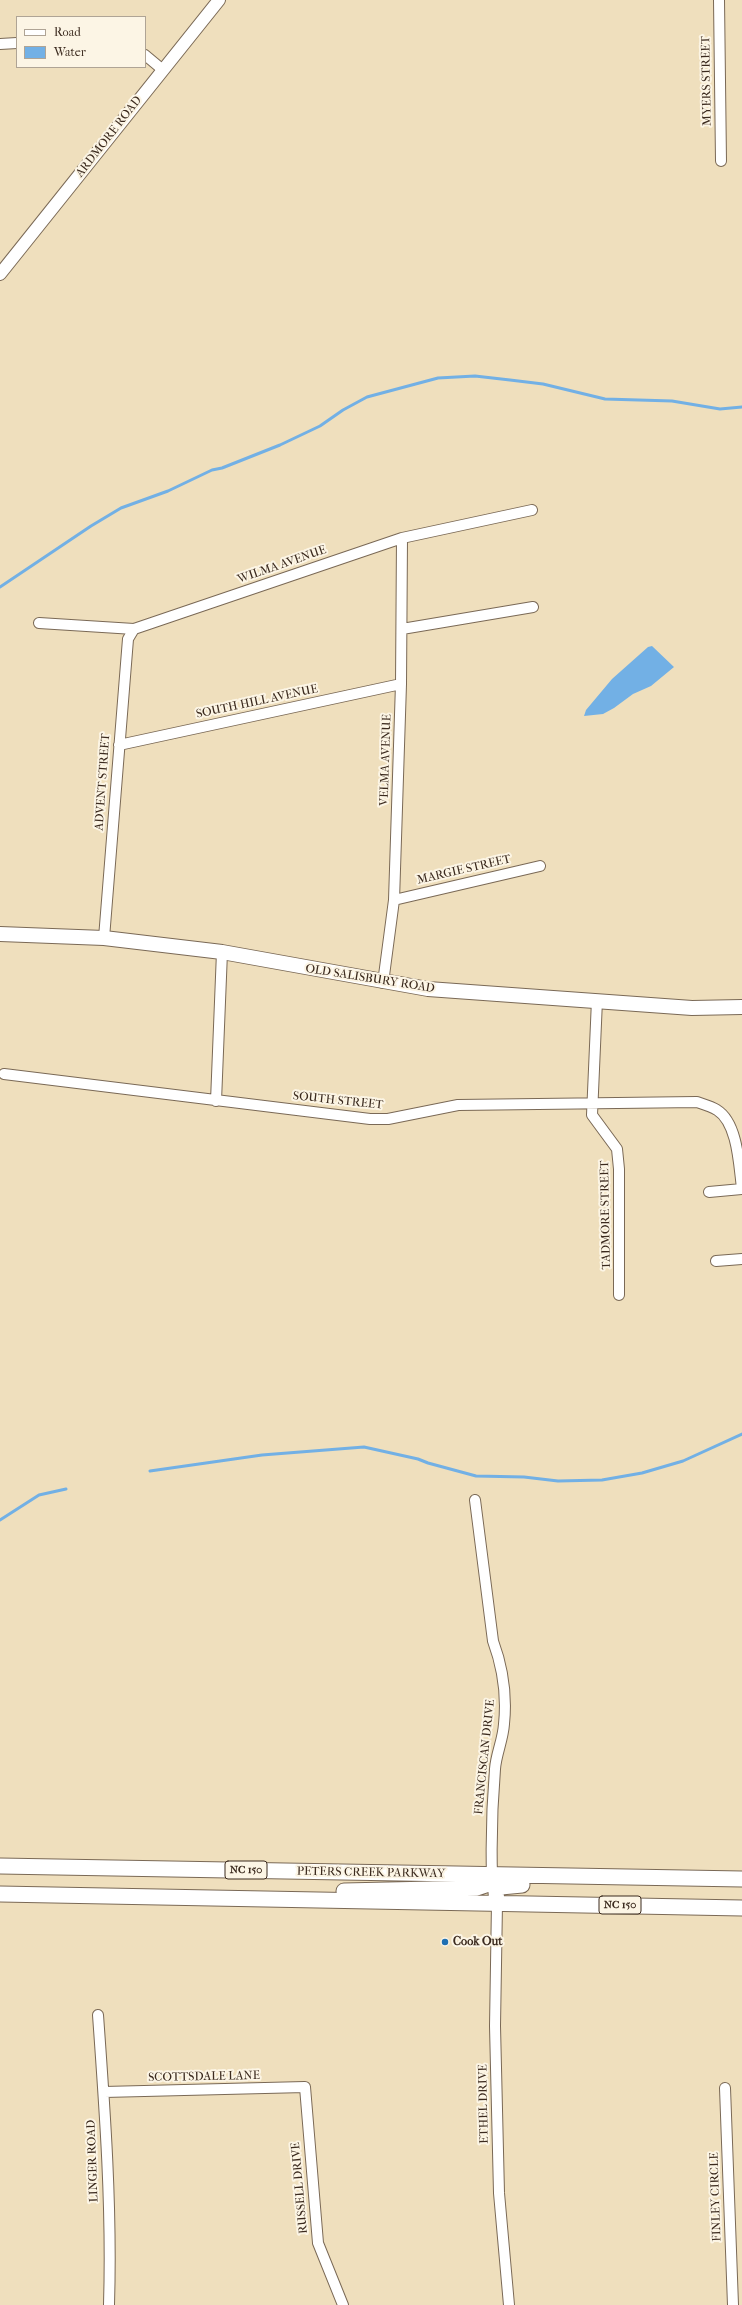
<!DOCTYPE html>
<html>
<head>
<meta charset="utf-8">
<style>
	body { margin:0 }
	#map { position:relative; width:742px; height:2305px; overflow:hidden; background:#efdfbd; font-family:"IM FELL French Canon",serif }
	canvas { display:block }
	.legend { position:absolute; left:16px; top:16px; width:130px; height:52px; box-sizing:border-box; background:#fcf5e5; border:1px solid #afa495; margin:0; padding:5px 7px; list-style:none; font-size:12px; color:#3b2a1e }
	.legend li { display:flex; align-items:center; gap:8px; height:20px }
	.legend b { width:20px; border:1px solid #afa495 }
</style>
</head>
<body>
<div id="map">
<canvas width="742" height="2305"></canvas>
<ul class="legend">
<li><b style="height:5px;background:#fff"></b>Road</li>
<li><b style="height:11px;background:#72b0e5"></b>Water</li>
</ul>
</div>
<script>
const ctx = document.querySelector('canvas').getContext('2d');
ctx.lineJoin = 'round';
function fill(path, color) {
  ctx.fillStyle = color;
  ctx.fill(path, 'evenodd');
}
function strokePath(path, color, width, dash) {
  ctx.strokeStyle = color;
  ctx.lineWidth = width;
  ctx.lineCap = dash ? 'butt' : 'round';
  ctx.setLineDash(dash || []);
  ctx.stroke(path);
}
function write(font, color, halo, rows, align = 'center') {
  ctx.font = font + ' "IM FELL French Canon",serif';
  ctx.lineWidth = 4;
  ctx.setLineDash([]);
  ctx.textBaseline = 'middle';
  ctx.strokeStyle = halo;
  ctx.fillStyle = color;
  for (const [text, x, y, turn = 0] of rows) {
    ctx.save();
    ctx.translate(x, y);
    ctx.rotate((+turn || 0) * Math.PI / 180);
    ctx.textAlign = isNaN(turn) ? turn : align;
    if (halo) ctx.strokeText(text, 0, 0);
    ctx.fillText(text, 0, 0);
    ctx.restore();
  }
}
const water = new Path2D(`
	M 652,646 L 674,667 L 651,686 L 633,694 L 614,708 L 603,714 L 584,716 L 586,710 L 612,679 L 648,647 Z`);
const stream = new Path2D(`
	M 0,587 L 91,526 L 121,508 L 168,491 L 212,470 L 222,468 L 280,445 L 320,426 L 343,410 L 367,397 L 438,378 L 475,376 L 510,380 L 543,384 L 605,399 L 672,401 L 720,409 L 742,407
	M 150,1471 L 262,1455 L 364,1447 L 418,1459 L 428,1463 L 476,1476 L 524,1477 L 558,1481 L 602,1480 L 642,1473 L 683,1461 L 742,1434
	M 0,1520 L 39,1495 L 66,1489`);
const minor = new Path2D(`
	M 719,0 L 721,161
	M 0,44 L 17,43
	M 145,55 L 163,70
	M 39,623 L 134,629 L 402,538 L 532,510
	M 402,629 L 533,607
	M 119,745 L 401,684
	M 394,900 L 540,866
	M 104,938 L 128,639 L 134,629
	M 383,983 L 394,900 L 401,684 L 402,538
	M 597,1000 L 592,1115 L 617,1149 L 619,1169 L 619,1295
	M 4,1074 L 370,1119 L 388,1119 L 458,1105 L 697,1102 C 703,1104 711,1106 717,1110 C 738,1123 739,1166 742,1188
	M 216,1101 L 222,952
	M 709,1192 L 742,1189
	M 716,1261 L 742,1259
	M 475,1500 L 493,1641 C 503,1668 507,1695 504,1724 C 503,1740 496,1754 495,1769 C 492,1805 491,1840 492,1876
	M 497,1903 L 495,2026 L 499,2193 L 509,2305
	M 98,2015 C 105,2112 112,2209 109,2305
	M 725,2088 L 733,2305
	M 104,2092 L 305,2087 L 318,2243 L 343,2305`);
const tertiary = new Path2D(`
	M 0,274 L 219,0`);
const secondary = new Path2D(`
	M 0,934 L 104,938 L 222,952 L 428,989 L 692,1008 L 742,1007`);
const primary = new Path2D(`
	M 0,1866 L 742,1879
	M 344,1891 L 477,1888 L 486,1885 L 492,1876
	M 0,1894 L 742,1908
	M 497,1903 L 496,1892 L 501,1887 L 522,1885`);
const markers = [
	[445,1942,4,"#1f6fb2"]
];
const shields = [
	[246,1870,42],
	[620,1905,42]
];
const shieldNames = [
	["NC 150",246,1870],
	["NC 150",620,1905]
];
const streetNames = [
	["MYERS STREET",707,81,-91],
	["ARDMORE ROAD",109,137,-52],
	["WILMA AVENUE",282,565,-19],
	["SOUTH HILL AVENUE",257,702,-12],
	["VELMA AVENUE",386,760,-88],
	["ADVENT STREET",103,782,-86],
	["MARGIE STREET",464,870,-13],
	["OLD SALISBURY ROAD",370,979,9],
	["SOUTH STREET",338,1101,6],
	["TADMORE STREET",606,1215,-91],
	["FRANCISCAN DRIVE",485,1757,-84],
	["PETERS CREEK PARKWAY",371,1873,1],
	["SCOTTSDALE LANE",204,2077,-1],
	["ETHEL DRIVE",484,2104,-91],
	["LINGER ROAD",93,2161,-92],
	["RUSSELL DRIVE",300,2188,-95],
	["FINLEY CIRCLE",716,2197,-92]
];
const poiNames = [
	["Cook Out",453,1942]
];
fill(water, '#72b0e5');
strokePath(stream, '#72b0e5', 3);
strokePath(minor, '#7a6956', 12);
strokePath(tertiary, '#7a6956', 14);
strokePath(secondary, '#7a6956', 16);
strokePath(primary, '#7a6956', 17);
strokePath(minor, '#fff', 10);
strokePath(tertiary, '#fff', 12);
strokePath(secondary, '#fff', 14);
strokePath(primary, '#fff', 15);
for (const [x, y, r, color] of markers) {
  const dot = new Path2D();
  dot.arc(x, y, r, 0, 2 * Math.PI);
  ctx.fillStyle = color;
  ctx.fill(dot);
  strokePath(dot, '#fcf5e5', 1.5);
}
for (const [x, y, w] of shields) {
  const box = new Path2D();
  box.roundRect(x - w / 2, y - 9, w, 18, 3);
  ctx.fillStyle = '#fcf5e5';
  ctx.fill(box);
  strokePath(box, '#3b2a1e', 1);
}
write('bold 11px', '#3b2a1e', null, shieldNames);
write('12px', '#3b2a1e', '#fcf5e5', streetNames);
write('bold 12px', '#3b2a1e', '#fcf5e5', poiNames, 'left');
</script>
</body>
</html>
